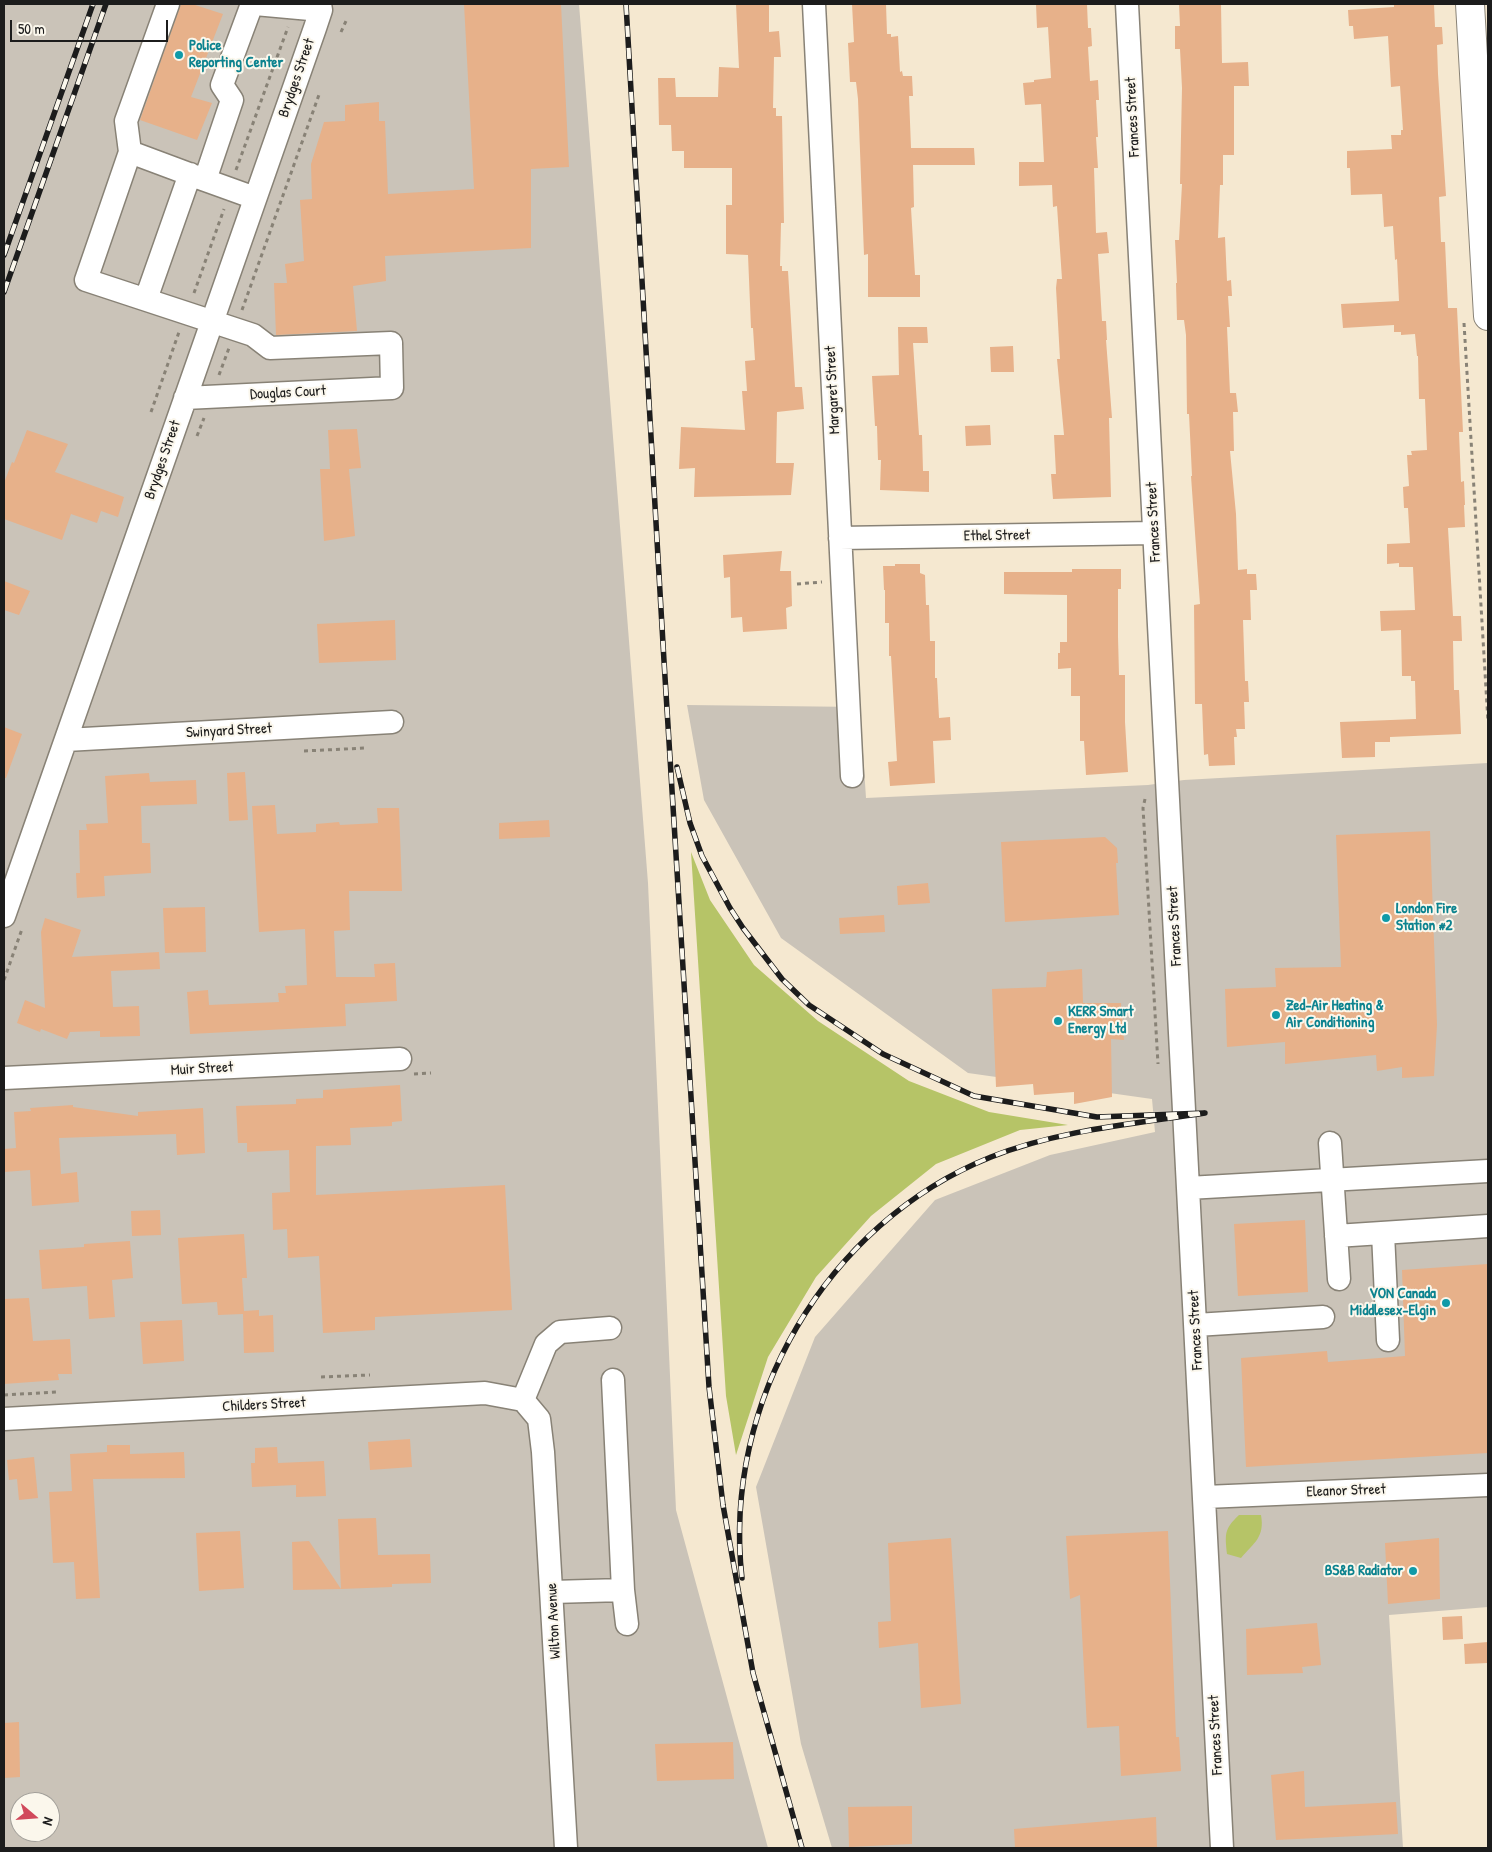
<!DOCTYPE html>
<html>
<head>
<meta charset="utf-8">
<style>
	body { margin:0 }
	#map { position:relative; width:1492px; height:1852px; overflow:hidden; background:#f5e8d0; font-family:"Patrick Hand",sans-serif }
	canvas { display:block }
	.frame { position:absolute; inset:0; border:5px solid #1c1c1c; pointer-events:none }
	.north { position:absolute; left:10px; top:1792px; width:50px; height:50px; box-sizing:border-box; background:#fbf7ec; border:1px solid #a29f99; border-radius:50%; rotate:108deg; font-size:14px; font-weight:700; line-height:20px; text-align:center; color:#1c1c1c }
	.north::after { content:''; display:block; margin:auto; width:18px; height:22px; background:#d1495b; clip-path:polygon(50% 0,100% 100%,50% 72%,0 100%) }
	.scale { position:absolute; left:10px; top:20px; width:158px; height:22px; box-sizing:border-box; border:2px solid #1c1c1c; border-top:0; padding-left:6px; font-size:15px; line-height:18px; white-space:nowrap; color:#1c1c1c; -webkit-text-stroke:4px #fbf7ec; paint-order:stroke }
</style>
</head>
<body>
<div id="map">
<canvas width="1492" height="1852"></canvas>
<div class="frame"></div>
<div class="north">N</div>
<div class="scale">50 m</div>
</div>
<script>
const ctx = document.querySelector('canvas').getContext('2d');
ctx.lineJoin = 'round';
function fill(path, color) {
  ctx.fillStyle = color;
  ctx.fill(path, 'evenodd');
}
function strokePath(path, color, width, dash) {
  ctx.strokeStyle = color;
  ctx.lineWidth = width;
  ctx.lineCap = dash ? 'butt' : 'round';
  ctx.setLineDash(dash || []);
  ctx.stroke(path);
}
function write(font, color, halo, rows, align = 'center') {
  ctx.font = font + ' "Patrick Hand",sans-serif';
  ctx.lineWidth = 4;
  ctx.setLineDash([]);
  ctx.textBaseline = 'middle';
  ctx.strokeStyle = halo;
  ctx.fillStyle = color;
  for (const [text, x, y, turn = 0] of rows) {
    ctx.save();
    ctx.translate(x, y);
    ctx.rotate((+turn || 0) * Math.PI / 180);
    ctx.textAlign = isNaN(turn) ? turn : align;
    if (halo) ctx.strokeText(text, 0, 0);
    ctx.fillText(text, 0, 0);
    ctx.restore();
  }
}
const industrial = new Path2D(`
	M 4,4 L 579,4 L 648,883 L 676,1510 L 768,1848 L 4,1848 ZM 20,1802 L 50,1802 L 50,1832 L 20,1832 Z
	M 687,705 L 860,707 L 866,798 L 1148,785 L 1184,780 L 1488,763 L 1488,1607 L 1389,1615 L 1403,1848 L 832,1848 L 801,1744 L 756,1487 L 815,1337 L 935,1200 L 1050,1155 L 1155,1132 L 1152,1099 L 968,1073 L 781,938 L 704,800 Z`);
const green = new Path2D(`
	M 691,852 L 710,900 L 754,965 L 818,1021 L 909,1081 L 989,1112 L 1068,1125 L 1020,1130 L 936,1164 L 871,1216 L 816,1277 L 768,1357 L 736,1455 L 726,1396 Z
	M 1239,1515 L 1261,1515 C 1265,1537 1254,1543 1241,1558 L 1227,1554 C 1225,1534 1224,1529 1239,1515 Z`);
const building = new Path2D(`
	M 181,4 L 192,4 L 223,14 L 191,97 L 212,103 L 197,140 L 140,120 Z
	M 464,4 L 561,4 L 569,167 L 531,169 L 531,248 L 385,256 L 386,281 L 353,286 L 357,331 L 276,335 L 274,283 L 287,283 L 285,264 L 304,261 L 300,200 L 312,199 L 311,164 L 324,122 L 345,121 L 345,105 L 379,102 L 379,121 L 385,121 L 388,194 L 474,189 Z
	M 736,4 L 769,4 L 769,32 L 779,31 L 781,57 L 774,57 L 773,108 L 776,108 L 776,116 L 782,116 L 784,223 L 781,223 L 780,266 L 782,266 L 782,271 L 788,271 L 795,387 L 802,387 L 804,409 L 777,412 L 776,463 L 794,463 L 791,495 L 694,497 L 695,468 L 679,469 L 681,427 L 745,430 L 742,391 L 747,391 L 745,361 L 755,360 L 753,328 L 751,328 L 748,255 L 726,254 L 726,205 L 732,205 L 732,168 L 684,168 L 684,151 L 672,151 L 671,125 L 659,125 L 658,78 L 675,78 L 676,97 L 718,97 L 719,67 L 739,68 Z
	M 852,4 L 886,4 L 887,34 L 891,34 L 891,37 L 898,36 L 900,72 L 902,71 L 903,76 L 912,76 L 913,96 L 909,96 L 911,148 L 974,148 L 975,165 L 913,165 L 914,207 L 911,208 L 915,275 L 920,275 L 920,297 L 868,297 L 868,254 L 864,255 L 858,99 L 856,82 L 850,82 L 848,43 L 854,42 Z
	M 1036,4 L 1087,4 L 1088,28 L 1091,28 L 1092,46 L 1088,47 L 1090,81 L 1098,80 L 1099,100 L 1096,100 L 1098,137 L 1096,137 L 1098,168 L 1094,168 L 1096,233 L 1107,232 L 1109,253 L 1098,254 L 1102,321 L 1106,321 L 1107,340 L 1106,340 L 1112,418 L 1109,418 L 1111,497 L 1053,499 L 1051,474 L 1056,474 L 1054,435 L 1064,435 L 1057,359 L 1060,359 L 1056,288 L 1057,279 L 1062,279 L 1057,206 L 1053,207 L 1052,185 L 1019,186 L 1019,162 L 1044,162 L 1041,104 L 1025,105 L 1023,83 L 1034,82 L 1034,80 L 1051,78 L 1048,27 L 1037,28 Z
	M 1179,4 L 1221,4 L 1222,63 L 1248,62 L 1249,86 L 1234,86 L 1234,155 L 1223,155 L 1223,185 L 1220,185 L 1218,238 L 1225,237 L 1227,281 L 1231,280 L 1232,296 L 1228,296 L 1230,327 L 1227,327 L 1230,393 L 1236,393 L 1238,412 L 1233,412 L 1234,451 L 1230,451 L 1236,514 L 1238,570 L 1247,569 L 1247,574 L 1256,574 L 1257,590 L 1250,590 L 1251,620 L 1243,620 L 1245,681 L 1248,681 L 1249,702 L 1244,702 L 1245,729 L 1236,729 L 1237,737 L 1234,737 L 1235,765 L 1209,766 L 1208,754 L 1204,755 L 1202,704 L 1195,704 L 1194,605 L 1200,604 L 1191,476 L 1192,476 L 1189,414 L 1187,414 L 1186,335 L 1184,320 L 1177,320 L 1176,283 L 1177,283 L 1175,240 L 1179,240 L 1182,184 L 1180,184 L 1182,88 L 1180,49 L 1175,49 L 1175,26 L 1180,26 Z
	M 1394,4 L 1434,4 L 1435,27 L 1442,27 L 1443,44 L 1437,45 L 1438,74 L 1446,196 L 1439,197 L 1441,242 L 1445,242 L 1448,308 L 1457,308 L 1463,432 L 1459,432 L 1461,482 L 1464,481 L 1465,505 L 1464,505 L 1465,527 L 1448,528 L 1453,616 L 1461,616 L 1462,641 L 1453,641 L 1454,690 L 1459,690 L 1461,734 L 1390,737 L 1390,742 L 1375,742 L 1375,757 L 1342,758 L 1340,722 L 1416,719 L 1415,681 L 1411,681 L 1411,676 L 1402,676 L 1401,630 L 1381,631 L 1380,611 L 1415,610 L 1413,567 L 1399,567 L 1399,563 L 1387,564 L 1387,544 L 1410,543 L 1408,508 L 1404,508 L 1403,487 L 1409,486 L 1407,455 L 1412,455 L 1411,451 L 1427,450 L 1425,399 L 1419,399 L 1418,356 L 1417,356 L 1415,334 L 1401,335 L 1401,332 L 1394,332 L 1394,325 L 1343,328 L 1341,304 L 1399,301 L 1397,259 L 1395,260 L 1393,226 L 1384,227 L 1382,194 L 1351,195 L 1350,168 L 1347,168 L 1347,151 L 1392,149 L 1391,135 L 1401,135 L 1401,130 L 1403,130 L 1400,86 L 1391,87 L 1388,36 L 1354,39 L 1353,26 L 1349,26 L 1348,10 L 1394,7 Z
	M 898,327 L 927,327 L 928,343 L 913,343 L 919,435 L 922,435 L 923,471 L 929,471 L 929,492 L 880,490 L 881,460 L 878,460 L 877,426 L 875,426 L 872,376 L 899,375 Z
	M 1013,346 L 1014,372 L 991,372 L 990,347 Z
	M 990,425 L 991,445 L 966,446 L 965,426 Z
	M 357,429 L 361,468 L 349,469 L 355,536 L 324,541 L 320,469 L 330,469 L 328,430 Z
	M 27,430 L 68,444 L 55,472 L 124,497 L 118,517 L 101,511 L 97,523 L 71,514 L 62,540 L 4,519 L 4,483 L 12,462 L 14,463 Z
	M 782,551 L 780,571 L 791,571 L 792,606 L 786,608 L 787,629 L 743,632 L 742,617 L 731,618 L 730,577 L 724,578 L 723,555 Z
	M 895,564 L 920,564 L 920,573 L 925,575 L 926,605 L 929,605 L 930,641 L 935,641 L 935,678 L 937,678 L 939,718 L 950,717 L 951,740 L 933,741 L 935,783 L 890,786 L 888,762 L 897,761 L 891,656 L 889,656 L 889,623 L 885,623 L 885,590 L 884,590 L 883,566 L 895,566 Z
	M 1072,569 L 1121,569 L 1121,589 L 1118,589 L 1118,637 L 1119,675 L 1125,675 L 1125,722 L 1128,772 L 1086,775 L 1084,741 L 1080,741 L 1080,696 L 1071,696 L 1071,668 L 1058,669 L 1058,653 L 1060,653 L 1060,642 L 1067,642 L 1067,595 L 1004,594 L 1004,572 L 1072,572 Z
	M 4,581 L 30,591 L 19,615 L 4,610 Z
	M 395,620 L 396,660 L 319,663 L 317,624 Z
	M 4,727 L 22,734 L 6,778 L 4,778 Z
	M 245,772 L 248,820 L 229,821 L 227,773 Z
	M 149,773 L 150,782 L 196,780 L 197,804 L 141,806 L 142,843 L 150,843 L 151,873 L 104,876 L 105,896 L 77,898 L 76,873 L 80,873 L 79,830 L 87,830 L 86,824 L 108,823 L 105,776 Z
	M 275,805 L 277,834 L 316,832 L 316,824 L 339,822 L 340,825 L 378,823 L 377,808 L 399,808 L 402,891 L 349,891 L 350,930 L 334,931 L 336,977 L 375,977 L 374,964 L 395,963 L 397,1001 L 345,1004 L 346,1026 L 190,1034 L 187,992 L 208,990 L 209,1005 L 279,1002 L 278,993 L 286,993 L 285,986 L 307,985 L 305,929 L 259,932 L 252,806 Z
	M 549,820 L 550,837 L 499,839 L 499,823 Z
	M 1430,831 L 1437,1025 L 1434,1076 L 1402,1078 L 1402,1067 L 1377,1071 L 1376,1055 L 1285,1064 L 1285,1042 L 1227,1047 L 1225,989 L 1276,987 L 1275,968 L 1341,967 L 1336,835 Z
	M 1105,837 L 1117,848 L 1118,863 L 1116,863 L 1119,915 L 1005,922 L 1001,842 Z
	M 928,883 L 930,903 L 898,905 L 897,886 Z
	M 205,907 L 206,952 L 165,953 L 163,908 Z
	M 884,915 L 885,932 L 840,934 L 839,918 Z
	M 45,918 L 81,930 L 72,957 L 159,952 L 160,969 L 111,971 L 113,1007 L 139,1006 L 140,1036 L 100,1037 L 100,1031 L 70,1032 L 67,1039 L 41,1029 L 40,1032 L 17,1023 L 25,1000 L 45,1008 L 41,932 Z
	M 1082,969 L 1083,1003 L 1121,1003 L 1124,1040 L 1111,1039 L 1112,1097 L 1074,1104 L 1074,1092 L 1034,1095 L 1033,1084 L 996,1087 L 992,989 L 1046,987 L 1047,972 Z
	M 400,1085 L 402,1121 L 392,1122 L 392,1126 L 350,1128 L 351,1145 L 316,1146 L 316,1195 L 505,1185 L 512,1310 L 375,1317 L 375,1330 L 323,1333 L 319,1256 L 288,1258 L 287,1229 L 273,1230 L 272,1193 L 290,1192 L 289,1150 L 247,1152 L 247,1143 L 238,1143 L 236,1106 L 296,1104 L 296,1099 L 323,1098 L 323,1090 Z
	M 73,1105 L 73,1107 L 138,1116 L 138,1112 L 203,1108 L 205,1153 L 177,1155 L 176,1134 L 59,1138 L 61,1174 L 77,1172 L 79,1202 L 32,1206 L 30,1170 L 4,1172 L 4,1149 L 16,1148 L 14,1112 L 31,1111 L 30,1108 Z
	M 160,1210 L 161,1235 L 132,1236 L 131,1211 Z
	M 1305,1220 L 1308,1292 L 1238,1296 L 1234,1224 Z
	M 244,1234 L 247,1278 L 242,1278 L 244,1311 L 259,1310 L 259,1316 L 273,1315 L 274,1352 L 244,1353 L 243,1314 L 218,1315 L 217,1302 L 182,1304 L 178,1238 Z
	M 130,1241 L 133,1278 L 112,1280 L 115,1317 L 89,1319 L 87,1286 L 42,1289 L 39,1250 L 84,1247 L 84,1244 Z
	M 1488,1264 L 1488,1453 L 1246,1467 L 1241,1358 L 1327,1351 L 1328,1362 L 1405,1356 L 1402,1270 Z
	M 29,1298 L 33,1341 L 70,1339 L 72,1374 L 58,1374 L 59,1380 L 4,1384 L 4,1299 Z
	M 182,1320 L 184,1361 L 143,1364 L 140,1322 Z
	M 410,1439 L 412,1467 L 370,1470 L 368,1442 Z
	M 107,1445 L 130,1445 L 130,1454 L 184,1452 L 185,1478 L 93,1479 L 100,1598 L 76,1599 L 74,1562 L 53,1563 L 49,1492 L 72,1491 L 70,1454 L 107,1452 Z
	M 277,1447 L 278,1463 L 324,1461 L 326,1496 L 296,1497 L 296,1485 L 252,1487 L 251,1463 L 255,1463 L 255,1448 Z
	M 34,1457 L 38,1498 L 19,1500 L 17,1479 L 9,1480 L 7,1460 Z
	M 376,1518 L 378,1555 L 430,1554 L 431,1583 L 392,1584 L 392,1587 L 341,1589 L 338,1519 Z
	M 240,1531 L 244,1588 L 199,1591 L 196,1533 Z
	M 1168,1531 L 1176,1737 L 1179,1737 L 1181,1771 L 1121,1776 L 1119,1726 L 1087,1728 L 1080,1595 L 1070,1599 L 1066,1536 Z
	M 951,1538 L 961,1704 L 921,1708 L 918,1643 L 879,1648 L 878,1622 L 891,1621 L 888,1543 Z
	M 1439,1538 L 1440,1599 L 1388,1604 L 1385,1543 Z
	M 309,1541 L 341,1589 L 293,1590 L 292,1542 Z
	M 1462,1616 L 1463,1639 L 1443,1640 L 1442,1617 Z
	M 1317,1623 L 1321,1665 L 1302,1667 L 1303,1673 L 1247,1675 L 1246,1629 Z
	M 1488,1642 L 1488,1663 L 1465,1664 L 1464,1644 Z
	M 19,1722 L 20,1777 L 4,1778 L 4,1723 Z
	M 733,1742 L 734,1779 L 657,1781 L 655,1744 Z
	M 1304,1771 L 1305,1807 L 1396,1802 L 1398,1834 L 1276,1840 L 1271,1775 Z
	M 912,1806 L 912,1844 L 849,1847 L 848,1807 Z
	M 1156,1817 L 1157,1848 L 1015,1848 L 1014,1829 Z`);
const path = new Path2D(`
	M 341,32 L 346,21
	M 236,170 L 288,27
	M 194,293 L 224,209
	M 242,310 L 320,92
	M 1464,323 L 1488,722
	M 219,375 L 229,348
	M 151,412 L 179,332
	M 197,436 L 204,418
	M 797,584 L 822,582
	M 304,751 L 366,748
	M 1145,799 L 1143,808 L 1158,1064
	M 4,980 L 22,929
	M 414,1074 L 431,1073
	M 321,1377 L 370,1375
	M 4,1395 L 57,1392`);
const minor = new Path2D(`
	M 255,4 L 321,10
	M 814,4 L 852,776
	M 1127,4 L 1222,1848
	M 130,152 L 126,121 L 168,4
	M 205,180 L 255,198
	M 146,299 L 190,174
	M 185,398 L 392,388 L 391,343 L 270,348 L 253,335 L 86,280 L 130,152 L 205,180 L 232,100 L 222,85 L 252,4
	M 840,538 L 1154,533
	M 66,740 L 392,722
	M 4,916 L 315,28 L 321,10 L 320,4
	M 4,1078 L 400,1059
	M 1330,1143 L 1339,1279
	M 1188,1188 L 1488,1171
	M 1383,1233 L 1388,1340
	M 1336,1236 L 1488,1226
	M 1196,1325 L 1323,1317
	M 523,1400 L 539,1419 L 543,1452 L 566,1848
	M 523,1400 L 546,1344 L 560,1332 L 610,1328
	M 4,1419 L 485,1393 L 523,1400
	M 1205,1497 L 1488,1485
	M 623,1590 L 627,1624
	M 552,1592 L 623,1590 L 613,1380`);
const major = new Path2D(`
	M 1470,4 L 1488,316`);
const rail = new Path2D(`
	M 626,4 L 664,661 L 709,1387 L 723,1505 L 753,1673 L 802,1848
	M 4,255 L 93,4
	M 4,292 L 106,4
	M 677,767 L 690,823 L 702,856 L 730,908 L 743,928 L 782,979 L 809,1005 L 883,1054 L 974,1096 L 1097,1117 L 1205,1113 C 1133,1124 1059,1130 991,1157 C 826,1223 722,1403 742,1578`);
const markers = [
	[179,55,5,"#0f9aa8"],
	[1386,918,5,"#0f9aa8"],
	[1276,1015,5,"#0f9aa8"],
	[1058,1021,5,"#0f9aa8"],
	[1446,1303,5,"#0f9aa8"],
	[1413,1571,5,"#0f9aa8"]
];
const cultureNames = [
	["Police",189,46],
	["Reporting Center",189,63],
	["London Fire",1396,909],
	["Station #2",1396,926],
	["Zed-Air Heating &",1286,1006],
	["Air Conditioning",1286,1023],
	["KERR Smart",1068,1012],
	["Energy Ltd",1068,1029],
	["VON Canada",1436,1294,"right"],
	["Middlesex-Elgin",1436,1311,"right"],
	["BS&B Radiator",1403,1571,"right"]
];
const streetNames = [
	["Brydges Street",297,78,-71],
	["Frances Street",1133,117,-93],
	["Margaret Street",833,390,-93],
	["Douglas Court",288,393,-3],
	["Brydges Street",163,460,-71],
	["Frances Street",1154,522,-93],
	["Ethel Street",997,536,-1],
	["Swinyard Street",229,731,-3],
	["Frances Street",1175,926,-93],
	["Muir Street",202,1069,-3],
	["Frances Street",1196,1330,-93],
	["Childers Street",264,1405,-3],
	["Eleanor Street",1346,1491,-2],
	["Wilton Avenue",554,1621,-93],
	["Frances Street",1216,1735,-93]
];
fill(industrial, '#cac3b8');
fill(green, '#b6c467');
fill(building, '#e7b18a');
strokePath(minor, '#888276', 25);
strokePath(major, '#888276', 30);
strokePath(path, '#888276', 3, [4, 4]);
strokePath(minor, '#fff', 22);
strokePath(major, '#fff', 28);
strokePath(rail, '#1c1c1c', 5.5);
strokePath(rail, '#fbf7ec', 4, [11]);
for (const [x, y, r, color] of markers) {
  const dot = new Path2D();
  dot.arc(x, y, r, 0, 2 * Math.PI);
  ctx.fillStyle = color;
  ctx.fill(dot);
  strokePath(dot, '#fbf7ec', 2);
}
write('bold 15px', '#0d838f', '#fbf7ec', cultureNames, 'left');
write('15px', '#1c1c1c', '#fbf7ec', streetNames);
</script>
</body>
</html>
